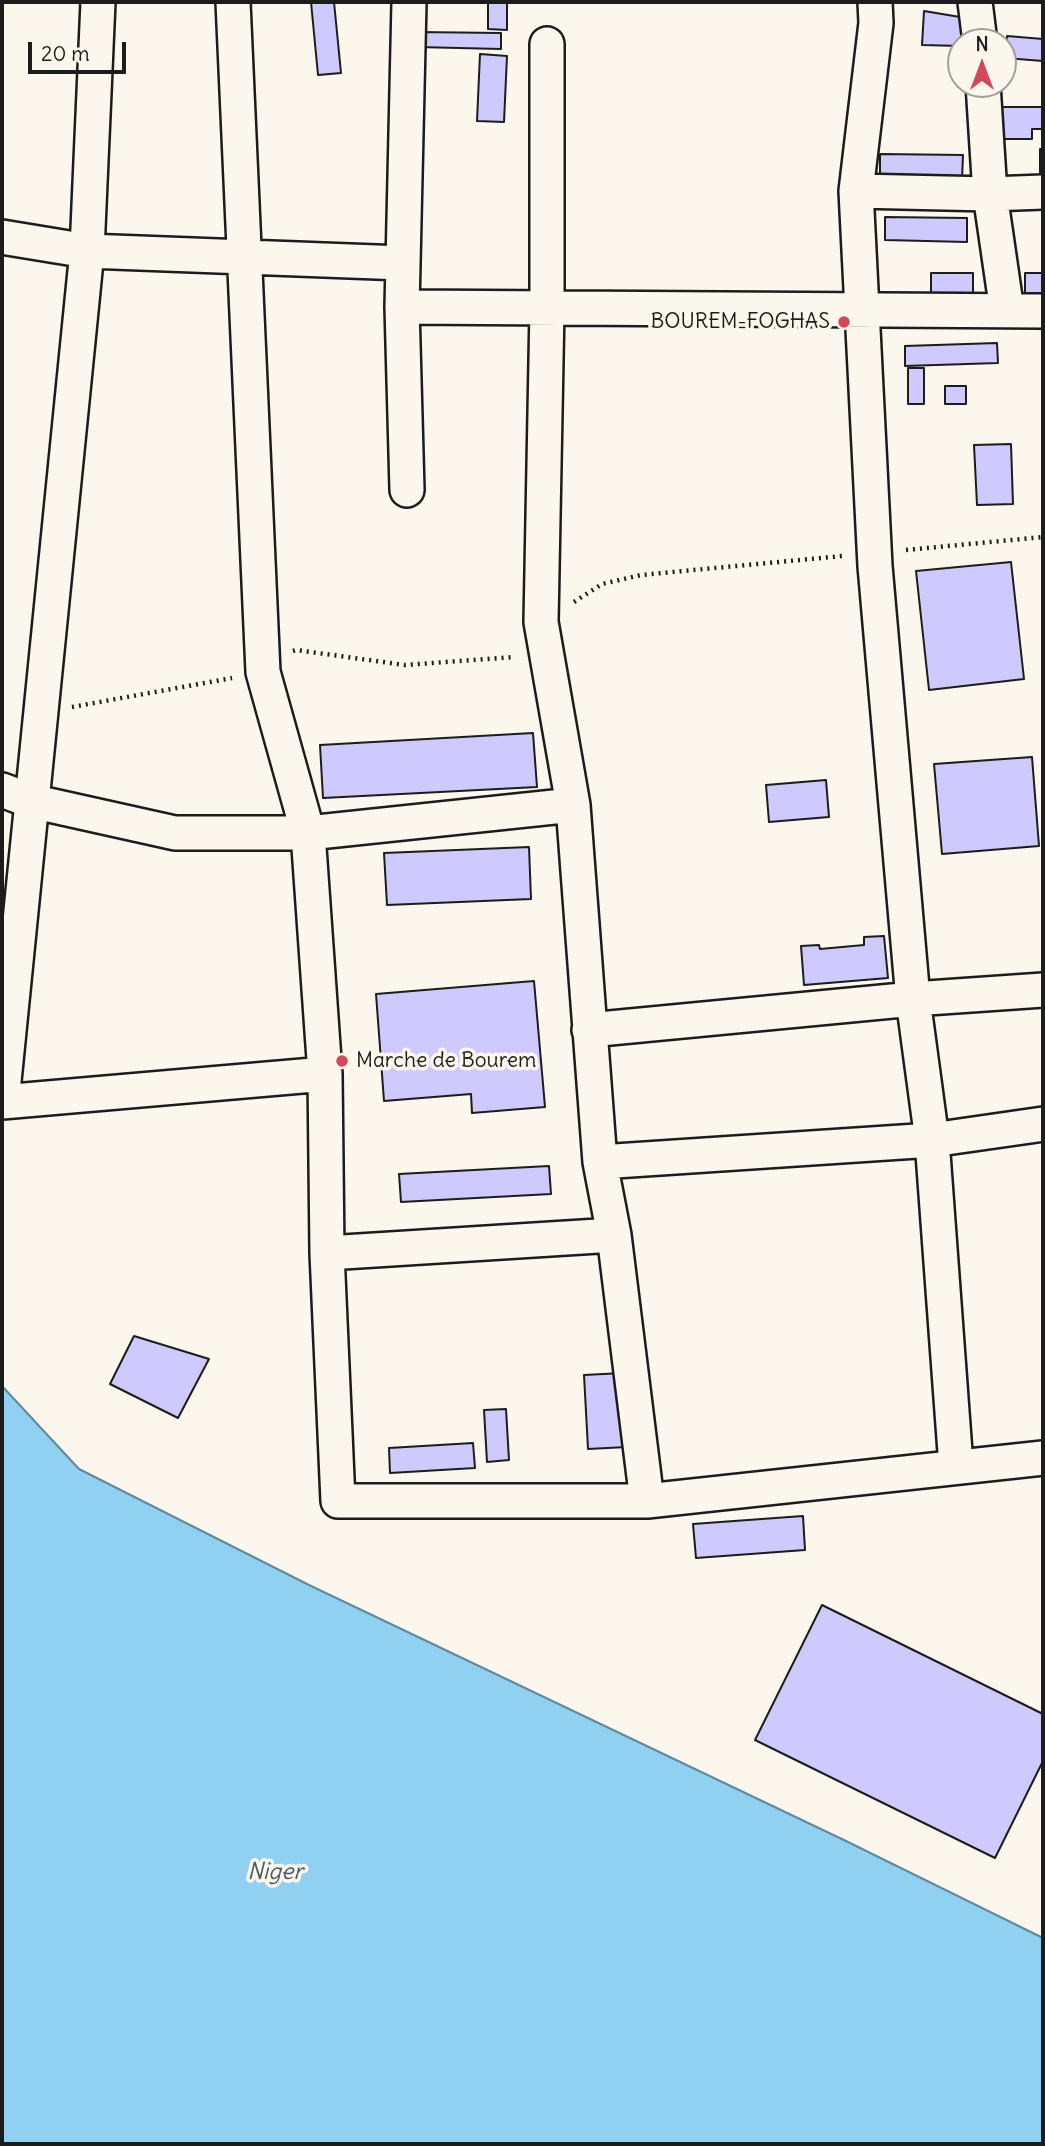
<!DOCTYPE html>
<html>
<head>
<meta charset="utf-8">
<style>
	body { margin:0 }
	#map { position:relative; width:1045px; height:2146px; overflow:hidden; background:#fbf7ec; font-family:Delius,sans-serif }
	canvas { display:block }
	.frame { position:absolute; inset:0; border:4px solid #1c1c1c; pointer-events:none }
	.north { position:absolute; left:947px; top:28px; width:70px; height:70px; box-sizing:border-box; background:#fbf7ec; border:2px solid #a29f99; border-radius:50%; rotate:0deg; font-size:19px; font-weight:700; line-height:28px; text-align:center; color:#1c1c1c }
	.north::after { content:''; display:block; margin:auto; width:24px; height:32px; background:#d1495b; clip-path:polygon(50% 0,100% 100%,50% 72%,0 100%) }
	.scale { position:absolute; left:28px; top:42px; width:98px; height:32px; box-sizing:border-box; border:4px solid #1c1c1c; border-top:0; padding-left:9px; font-size:21px; line-height:24px; white-space:nowrap; color:#1c1c1c; -webkit-text-stroke:5px #fbf7ec; paint-order:stroke }
</style>
</head>
<body>
<div id="map">
<canvas width="1045" height="2146"></canvas>
<div class="frame"></div>
<div class="north">N</div>
<div class="scale">20 m</div>
</div>
<script>
const ctx = document.querySelector('canvas').getContext('2d');
ctx.lineJoin = 'round';
function fill(path, color) {
  ctx.fillStyle = color;
  ctx.fill(path, 'evenodd');
}
function strokePath(path, color, width, dash) {
  ctx.strokeStyle = color;
  ctx.lineWidth = width;
  ctx.lineCap = dash ? 'butt' : 'round';
  ctx.setLineDash(dash || []);
  ctx.stroke(path);
}
function write(font, color, halo, rows, align = 'center') {
  ctx.font = font + ' Delius,sans-serif';
  ctx.lineWidth = 7;
  ctx.setLineDash([]);
  ctx.textBaseline = 'middle';
  ctx.strokeStyle = halo;
  ctx.fillStyle = color;
  for (const [text, x, y, turn = 0] of rows) {
    ctx.save();
    ctx.translate(x, y);
    ctx.rotate((+turn || 0) * Math.PI / 180);
    ctx.textAlign = isNaN(turn) ? turn : align;
    if (halo) ctx.strokeText(text, 0, 0);
    ctx.fillText(text, 0, 0);
    ctx.restore();
  }
}
const water = new Path2D(`
	M 2,1386 L 79,1469 L 309,1585 L 846,1841 L 1043,1938 L 1043,2144 L 2,2144 Z`);
const building = new Path2D(`
	M 311,2 L 334,2 L 341,73 L 318,75 Z
	M 488,2 L 507,2 L 507,30 L 488,29 Z
	M 924,11 L 966,18 L 961,46 L 922,45 Z
	M 417,32 L 501,33 L 501,49 L 417,47 Z
	M 1007,36 L 1043,39 L 1043,61 L 1005,58 Z
	M 480,54 L 507,56 L 504,122 L 477,121 Z
	M 999,107 L 1043,107 L 1043,129 L 1032,129 L 1032,139 L 999,139 Z
	M 1040,149 L 1043,149 L 1043,177 L 1040,177 Z
	M 880,154 L 963,155 L 962,180 L 880,180 Z
	M 885,217 L 967,218 L 967,242 L 885,240 Z
	M 931,273 L 973,273 L 973,299 L 931,300 Z
	M 1025,273 L 1043,273 L 1043,301 L 1025,302 Z
	M 997,343 L 998,363 L 905,366 L 905,346 Z
	M 908,368 L 924,368 L 924,404 L 908,404 Z
	M 945,386 L 966,386 L 966,404 L 945,404 Z
	M 1011,444 L 1013,504 L 977,505 L 974,445 Z
	M 1011,562 L 1024,679 L 929,690 L 916,571 Z
	M 533,733 L 537,787 L 323,798 L 320,745 Z
	M 1032,757 L 1039,846 L 942,854 L 934,764 Z
	M 826,780 L 829,817 L 769,822 L 766,785 Z
	M 529,847 L 531,899 L 387,905 L 384,853 Z
	M 884,936 L 888,978 L 804,985 L 801,946 L 819,945 L 820,949 L 864,945 L 864,937 Z
	M 534,981 L 545,1107 L 472,1113 L 471,1094 L 384,1101 L 376,994 Z
	M 549,1166 L 551,1194 L 401,1202 L 399,1174 Z
	M 134,1336 L 209,1359 L 178,1418 L 110,1384 Z
	M 623,1373 L 627,1447 L 588,1449 L 584,1375 Z
	M 506,1409 L 509,1460 L 487,1462 L 484,1410 Z
	M 473,1443 L 475,1468 L 390,1473 L 389,1448 Z
	M 803,1516 L 805,1550 L 696,1558 L 693,1524 Z
	M 822,1605 L 1043,1714 L 1043,1761 L 995,1858 L 755,1740 Z`);
const path = new Path2D(`
	M 906,550 L 1043,537
	M 574,602 L 602,584 L 641,575 L 842,556
	M 293,651 L 296,650 L 405,665 L 514,657
	M 72,707 L 232,678`);
const minor = new Path2D(`
	M 233,2 L 263,672 L 308,833 L 325,1074 L 327,1253 L 338,1501 L 647,1501 L 1043,1458
	M 875,2 L 876,23 L 856,191 L 875,566 L 913,999 L 932,1140 L 956,1466
	M 975,2 L 980,42
	M 547,44 L 547,308 L 541,622 L 573,805 L 600,1162 L 614,1235 L 647,1501
	M 983,84 L 990,194 L 1007,311
	M 856,191 L 990,194 L 1043,192
	M 2,237 L 87,251 L 403,263
	M 402,307 L 1043,311
	M 407,490 L 402,307 L 409,2
	M 2,790 L 31,801 L 175,833 L 308,833 L 573,805
	M 589,1030 L 913,999 L 1043,990
	M 2,1101 L 87,251 L 98,2
	M 2,1102 L 325,1074
	M 600,1162 L 932,1140 L 1043,1124
	M 327,1253 L 614,1235`);
const markers = [
	[844,322,7,"#d1495b"],
	[342,1061,7,"#d1495b"]
];
const poiNames = [
	["BOUREM-FOGHAS",830,322],
	["Marche de Bourem",356,1061,"left"]
];
const waterNames = [
	["Niger",275,1872]
];
fill(water, '#90d0f1');
strokePath(water, '#62889c', 2);
fill(building, '#cecafd');
strokePath(building, '#1c1c1c', 2);
strokePath(minor, '#1c1c1c', 38);
strokePath(path, '#1c1c1c', 4.5, [2, 5]);
strokePath(minor, '#fbf7ec', 33);
for (const [x, y, r, color] of markers) {
  const dot = new Path2D();
  dot.arc(x, y, r, 0, 2 * Math.PI);
  ctx.fillStyle = color;
  ctx.fill(dot);
  strokePath(dot, '#fbf7ec', 2.5);
}
write('21px', '#1c1c1c', '#fbf7ec', poiNames, 'right');
write('italic 23px', '#455b67', '#fbf7ec', waterNames);
</script>
</body>
</html>
